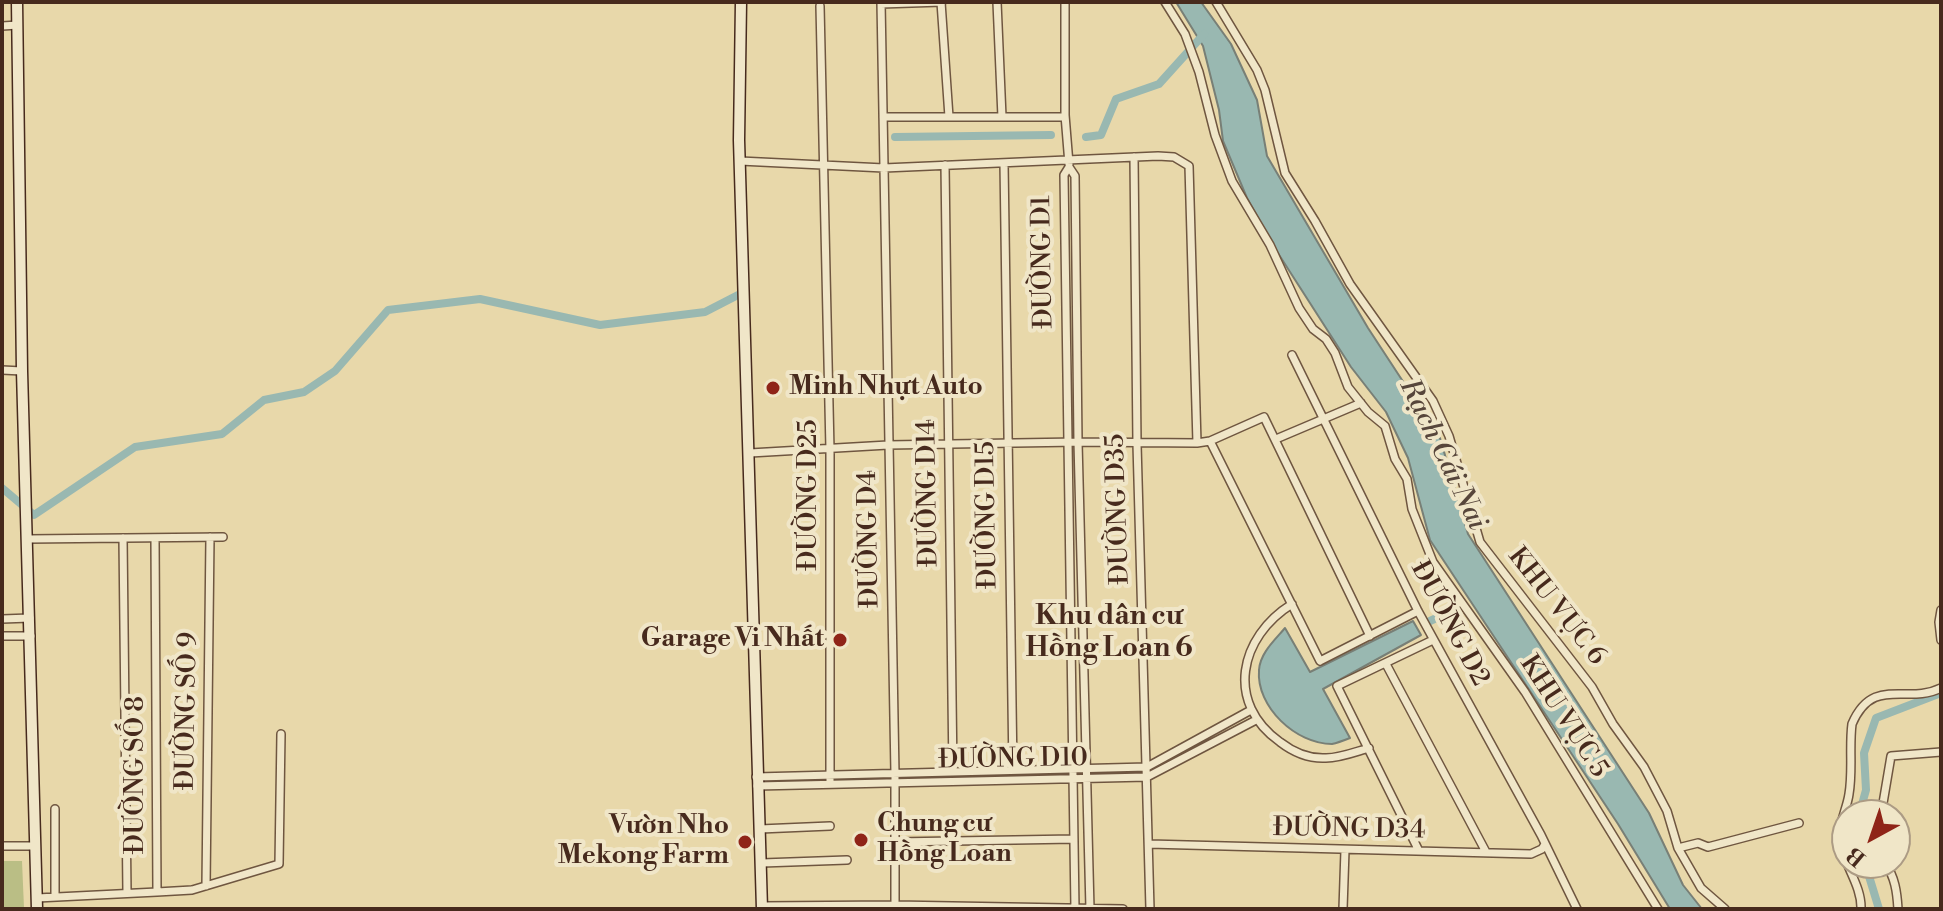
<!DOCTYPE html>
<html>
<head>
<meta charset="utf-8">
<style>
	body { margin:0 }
	#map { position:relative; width:1943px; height:911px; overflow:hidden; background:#e8d8aa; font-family:"Libre Bodoni",serif }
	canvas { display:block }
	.frame { position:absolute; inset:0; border:4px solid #472a1d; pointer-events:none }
	.north { position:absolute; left:1831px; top:799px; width:80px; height:80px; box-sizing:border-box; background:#f0e6c8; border:2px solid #ac9b84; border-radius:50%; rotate:220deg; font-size:22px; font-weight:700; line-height:32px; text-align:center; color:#472a1d }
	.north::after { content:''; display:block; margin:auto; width:28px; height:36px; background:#8f2418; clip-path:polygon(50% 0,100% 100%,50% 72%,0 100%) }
</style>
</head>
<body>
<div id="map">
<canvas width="1943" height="911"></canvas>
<div class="frame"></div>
<div class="north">B</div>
</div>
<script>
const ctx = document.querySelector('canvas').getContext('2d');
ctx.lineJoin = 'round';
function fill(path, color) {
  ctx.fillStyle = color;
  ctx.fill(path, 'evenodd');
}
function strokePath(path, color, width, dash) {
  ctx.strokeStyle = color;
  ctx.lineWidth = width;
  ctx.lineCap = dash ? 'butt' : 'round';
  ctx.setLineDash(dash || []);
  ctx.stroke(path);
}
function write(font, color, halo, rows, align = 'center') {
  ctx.font = font + ' "Libre Bodoni",serif';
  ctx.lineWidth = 8;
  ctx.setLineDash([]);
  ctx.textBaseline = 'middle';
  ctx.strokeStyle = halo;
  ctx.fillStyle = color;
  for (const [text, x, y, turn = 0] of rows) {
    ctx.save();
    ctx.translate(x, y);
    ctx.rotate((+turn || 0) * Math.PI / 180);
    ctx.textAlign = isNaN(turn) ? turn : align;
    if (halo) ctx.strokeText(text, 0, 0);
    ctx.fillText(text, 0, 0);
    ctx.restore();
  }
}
const green = new Path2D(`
	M 2,861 L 22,861 L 24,908 L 2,909 Z`);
const water = new Path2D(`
	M 1176,2 L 1201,2 L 1231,44 L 1257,100 L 1267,156 L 1368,328 L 1440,438 L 1468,534 L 1649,813 L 1683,885 L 1702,909 L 1670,909 L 1618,824 L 1430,540 L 1408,458 L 1386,412 L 1351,367 L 1274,247 L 1247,198 L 1223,141 L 1219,110 L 1203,46 Z
	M 1413,621 L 1421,635 L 1323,689 L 1350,738 C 1345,740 1337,743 1332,744 C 1296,744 1256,707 1259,670 C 1260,653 1275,640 1285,628 L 1310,672 Z`);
const canal = new Path2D(`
	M 895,137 L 1051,135
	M 1086,137 L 1101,135 L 1116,99 L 1159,84 L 1204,34
	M 2,488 L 34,515 L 135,447 L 222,434 L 264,400 L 304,392 L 335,371 L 388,310 L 480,299 L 600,325 L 705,312 L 738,295
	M 1430,621 L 1458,608
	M 1859,815 L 1866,790 L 1864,753 L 1876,718 L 1941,693
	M 1865,863 L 1879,909`);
const street = new Path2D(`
	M 881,2 L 895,774 L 895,909
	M 941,2 L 949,117
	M 997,2 L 1002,117
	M 1065,2 L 1065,115 L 1069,164
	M 1165,2 L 1185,34 L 1199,72 L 1215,135 L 1232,181 L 1270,245 L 1299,308 L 1313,329 L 1326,339 L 1335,353 L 1348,387 L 1368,412 L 1385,426 L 1395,459 L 1407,479 L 1412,509 L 1433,562 L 1525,692 L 1658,909
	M 1216,2 L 1257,70 L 1265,90 L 1285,173 L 1315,221 L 1350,284 L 1433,401 L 1449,436 L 1480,542 L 1592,687 L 1613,724 L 1644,767 L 1667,811 L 1678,848 L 1701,888 L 1725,909
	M 881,4 L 942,2
	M 820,6 L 830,450 L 830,784
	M 2,26 L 18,25
	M 883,117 L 1065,117
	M 1134,157 L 1137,444 L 1150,909
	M 740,161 L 884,168 L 1158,156 L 1174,157 L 1189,166 L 1197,443
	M 1004,163 L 1013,770
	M 945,165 L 953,772
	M 1292,355 L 1418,611 L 1541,835 L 1577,909
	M 2,370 L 22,371
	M 1276,439 L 1361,403
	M 1210,441 L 1320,661 L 1418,611
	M 750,453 L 888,445 L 1078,442 L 1197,443 L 1210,441 L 1264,417 L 1370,636
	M 123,538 L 127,893
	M 28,539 L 223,537
	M 1292,604 C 1239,637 1225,703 1280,742 C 1293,752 1309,759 1326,758 C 1340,758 1355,752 1369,748
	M 1941,610 L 1939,622 L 1941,640
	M 2,619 L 30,618
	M 2,636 L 31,636
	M 1386,664 L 1486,852
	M 756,777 L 1147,767 L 1251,710
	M 757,786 L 1147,777 L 1256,720
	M 1881,815 L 1891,756 L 1941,752
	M 760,829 L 830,826
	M 895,842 L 1074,839
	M 1149,844 L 1531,854 L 1542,849 L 1545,844
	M 2,846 L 34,846
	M 1678,848 L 1698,843 L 1708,847 L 1799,823
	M 1419,851 L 1337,686 L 1433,640
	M 762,863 L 847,860
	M 1885,863 C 1895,877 1897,892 1898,909
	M 206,886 L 210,537
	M 157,892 L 192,890 L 279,864 L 281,734
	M 55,897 L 55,809
	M 37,898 L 157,892 L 155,538
	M 762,906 L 895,905 L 1123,909
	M 1075,909 L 1064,175 L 1069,167 L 1075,176 L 1078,442 L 1090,909
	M 1343,909 L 1345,850
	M 1861,909 C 1862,884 1841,862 1840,837 C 1839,821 1847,809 1849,794 C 1853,771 1849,747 1852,724 C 1873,675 1907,705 1941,688`);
const secondary = new Path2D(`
	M 17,2 L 22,371 L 37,909
	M 741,2 L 739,140 L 762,909`);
const markers = [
	[773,388,8,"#8f2418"],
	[840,640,8,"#8f2418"],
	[861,840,8,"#8f2418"],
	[745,842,8,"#8f2418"]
];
const streetNames = [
	["ĐƯỜNG D1",1044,262,-91],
	["ĐƯỜNG D14",929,493,-91],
	["ĐƯỜNG D25",810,495,-90],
	["ĐƯỜNG D35",1119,509,-92],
	["ĐƯỜNG D15",988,515,-91],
	["ĐƯỜNG D4",870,539,-91],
	["KHU VỰC 6",1556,607,52],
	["ĐƯỜNG D2",1449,624,62],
	["ĐƯỜNG SỐ 9",188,711,-89],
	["KHU VỰC 5",1563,717,57],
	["ĐƯỜNG D10",1013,760,-1],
	["ĐƯỜNG SỐ 8",137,775,-90],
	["ĐƯỜNG D34",1349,830,1]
];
const poiNames = [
	["Minh Nhựt Auto",789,388],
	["Garage Vi Nhất",824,640,"right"],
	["Chung cư",877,825],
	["Hồng Loan",877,855],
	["Vườn Nho",729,827,"right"],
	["Mekong Farm",729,857,"right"]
];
const waterNames = [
	["Rạch Cái Nai",1442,455,64]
];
const neighbourhoodNames = [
	["Khu dân cư",1109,617],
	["Hồng Loan 6",1109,649]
];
fill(green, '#babe85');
fill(water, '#99b8b1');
strokePath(water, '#787f76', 2);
strokePath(canal, '#99b8b1', 8);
strokePath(street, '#6f5640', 10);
strokePath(secondary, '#472a1d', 13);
strokePath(street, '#f0e6c8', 7);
strokePath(secondary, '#f0e6c8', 10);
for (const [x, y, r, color] of markers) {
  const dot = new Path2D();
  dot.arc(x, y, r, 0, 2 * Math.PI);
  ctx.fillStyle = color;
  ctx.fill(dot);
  strokePath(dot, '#f0e6c8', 3);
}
write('26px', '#472a1d', '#f0e6c8', streetNames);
write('bold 26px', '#472a1d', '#f0e6c8', poiNames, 'left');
write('italic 28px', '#57463b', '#f0e6c8', waterNames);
write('bold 28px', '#472a1d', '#f0e6c8', neighbourhoodNames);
</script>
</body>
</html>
